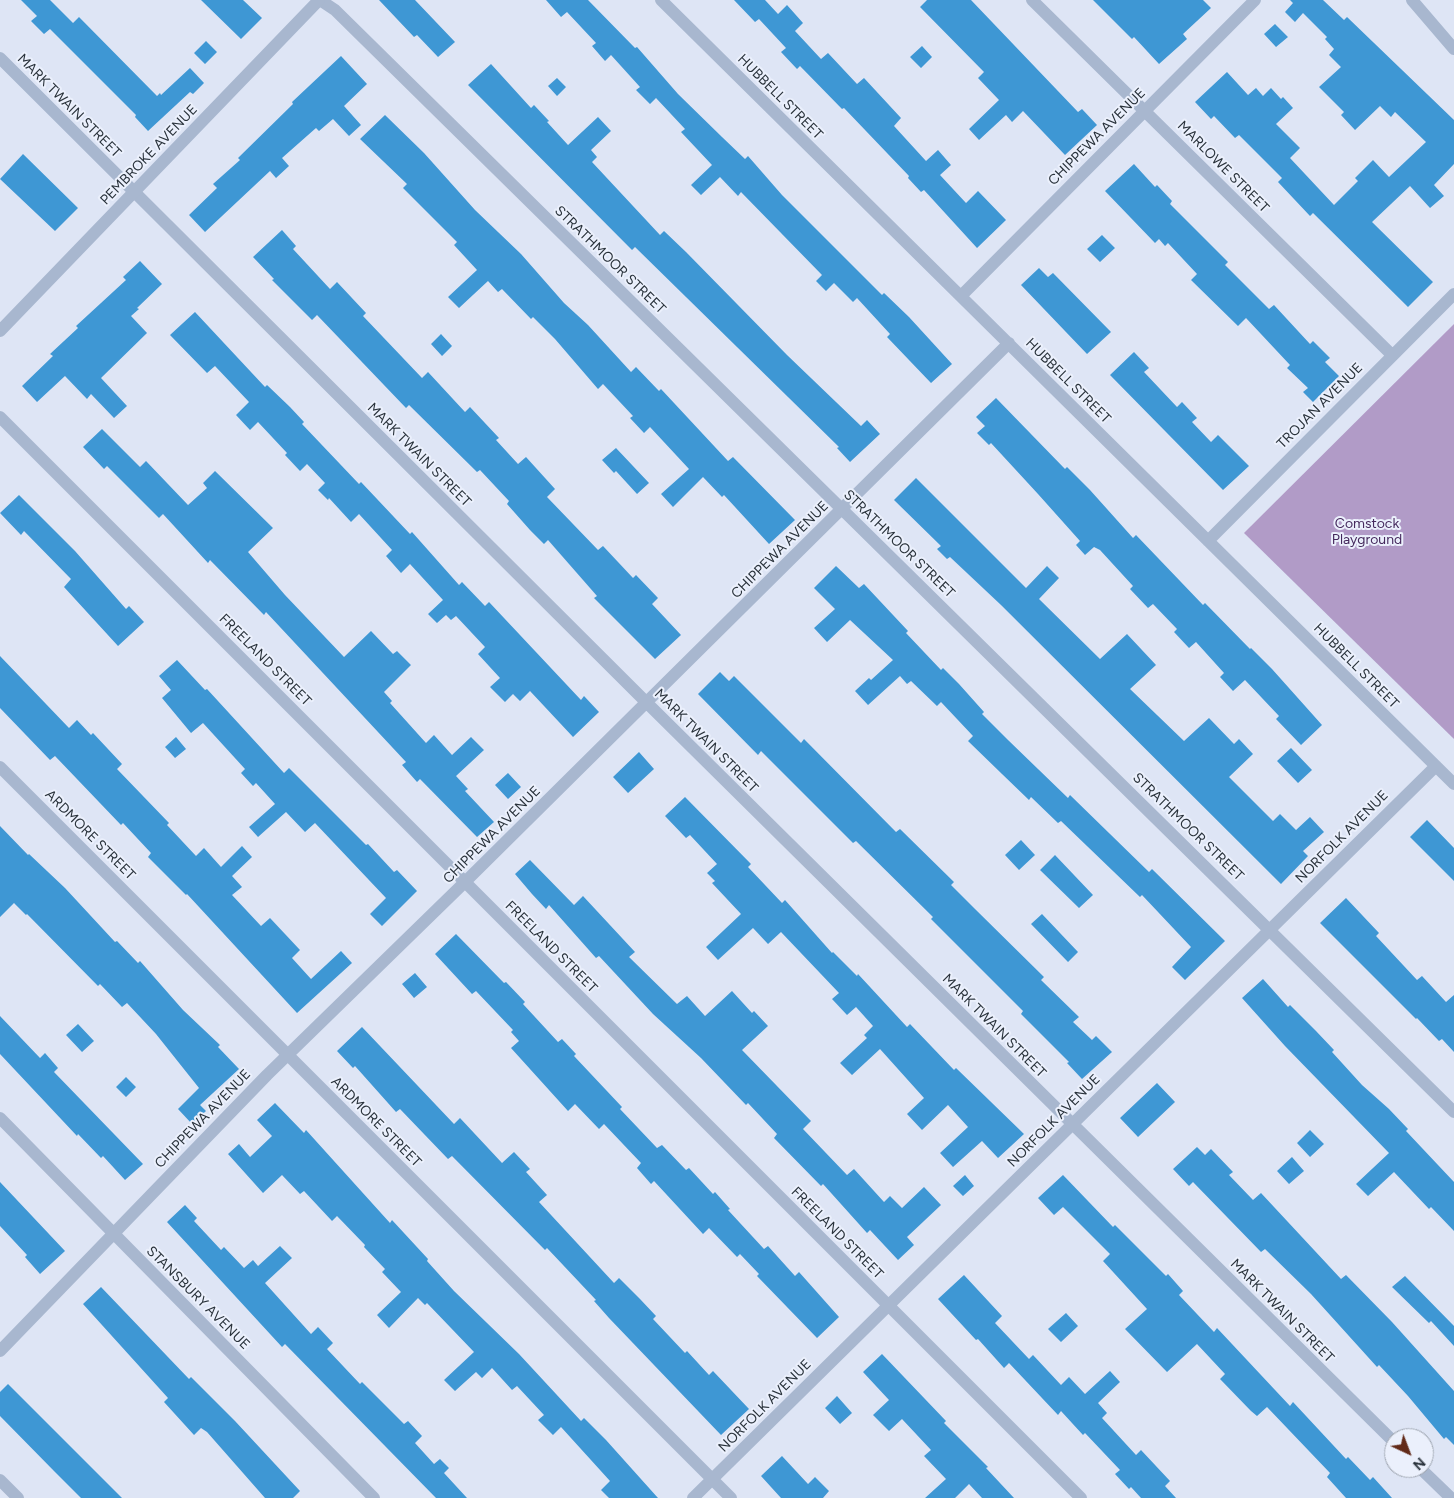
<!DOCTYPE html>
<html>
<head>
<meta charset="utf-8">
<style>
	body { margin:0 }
	#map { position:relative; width:1454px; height:1498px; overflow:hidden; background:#dee5f5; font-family:Figtree,sans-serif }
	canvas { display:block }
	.north { position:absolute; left:1384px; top:1428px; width:50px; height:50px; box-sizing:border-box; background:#ebf0fc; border:1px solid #9da4af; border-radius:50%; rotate:137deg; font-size:14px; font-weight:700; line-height:20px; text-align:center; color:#29323b }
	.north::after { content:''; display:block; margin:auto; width:18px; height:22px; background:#622a19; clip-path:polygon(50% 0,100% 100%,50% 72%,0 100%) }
</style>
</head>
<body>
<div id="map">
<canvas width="1454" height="1498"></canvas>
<div class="north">N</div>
</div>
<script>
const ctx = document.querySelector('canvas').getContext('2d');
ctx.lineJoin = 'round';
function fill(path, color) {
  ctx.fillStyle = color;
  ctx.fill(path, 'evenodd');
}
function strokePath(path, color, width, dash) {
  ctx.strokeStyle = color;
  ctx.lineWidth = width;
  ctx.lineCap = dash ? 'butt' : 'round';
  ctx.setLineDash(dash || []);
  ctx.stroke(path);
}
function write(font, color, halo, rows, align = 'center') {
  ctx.font = font + ' Figtree,sans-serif';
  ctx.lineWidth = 4;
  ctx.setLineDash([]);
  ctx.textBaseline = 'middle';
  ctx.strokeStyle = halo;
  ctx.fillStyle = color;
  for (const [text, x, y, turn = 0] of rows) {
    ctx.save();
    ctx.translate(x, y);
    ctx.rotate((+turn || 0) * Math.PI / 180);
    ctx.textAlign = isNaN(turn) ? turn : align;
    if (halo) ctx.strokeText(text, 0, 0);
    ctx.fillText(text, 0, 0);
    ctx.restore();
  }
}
const green = new Path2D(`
	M 1454,324 L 1454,739 L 1244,533 Z`);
const building = new Path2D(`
	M 21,0 L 50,0 L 73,23 L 79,17 L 157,96 L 160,93 L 161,95 L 190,68 L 204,83 L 193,94 L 190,92 L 148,131 L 135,117 L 136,115 L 50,29 L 44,34 L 31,21 L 37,16 Z
	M 201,0 L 243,0 L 262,18 L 241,39 Z
	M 379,0 L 415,0 L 455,42 L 438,57 L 417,35 L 414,37 Z
	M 546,0 L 588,0 L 635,48 L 637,47 L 678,94 L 722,137 L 745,159 L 748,156 L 782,195 L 882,295 L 884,293 L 909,317 L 952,364 L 931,383 L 887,337 L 890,334 L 857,298 L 853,302 L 834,283 L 826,291 L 816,281 L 822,275 L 741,192 L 738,196 L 720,177 L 701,195 L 691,185 L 712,165 L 681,132 L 685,129 L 656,98 L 650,104 L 636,90 L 640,87 L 611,55 L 605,61 L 592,46 L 596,43 L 567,12 L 561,17 Z
	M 734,0 L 765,0 L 778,14 L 787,5 L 803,23 L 795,31 L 821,59 L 828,53 L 857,84 L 864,78 L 901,118 L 894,126 L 926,161 L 938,150 L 951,165 L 940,175 L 966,203 L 978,191 L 1006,220 L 977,248 L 924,190 L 921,192 L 908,178 L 909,176 L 844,108 L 842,109 L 800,66 L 797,69 L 781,52 L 786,48 L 759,19 L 755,22 Z
	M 927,0 L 971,0 L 1078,112 L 1082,109 L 1097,125 L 1065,155 L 1023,111 L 1012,122 L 1006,115 L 979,140 L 969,129 L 999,100 L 978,78 L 984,72 L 920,7 Z
	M 1093,0 L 1203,0 L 1211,8 L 1183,34 L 1187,39 L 1159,64 L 1134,37 L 1132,39 Z
	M 1290,0 L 1323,0 L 1344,20 L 1347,17 L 1454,120 L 1454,164 L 1434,185 L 1444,196 L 1430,208 L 1410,186 L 1372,222 L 1433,282 L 1408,307 L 1313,213 L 1310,216 L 1278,182 L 1282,178 L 1239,135 L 1235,138 L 1214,116 L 1211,119 L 1195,102 L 1227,72 L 1248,95 L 1256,88 L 1263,96 L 1271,88 L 1281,99 L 1283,97 L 1293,108 L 1276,124 L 1300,148 L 1290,158 L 1334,205 L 1358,181 L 1355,178 L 1373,160 L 1389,177 L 1426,142 L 1395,112 L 1391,117 L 1380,106 L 1355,130 L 1341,115 L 1344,112 L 1319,87 L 1341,67 L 1329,55 L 1334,49 L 1325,39 L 1327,37 L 1303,13 L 1295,22 L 1285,12 L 1293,3 Z
	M 1275,24 L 1288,37 L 1276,47 L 1264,34 Z
	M 206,41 L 217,52 L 205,64 L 194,53 Z
	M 922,46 L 932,57 L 921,68 L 910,57 Z
	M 341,56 L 367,84 L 344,106 L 361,125 L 349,136 L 333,119 L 319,131 L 316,128 L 282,158 L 289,166 L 276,178 L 270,171 L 205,232 L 189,215 L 217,188 L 213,184 L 240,160 L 238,158 L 293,104 L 292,102 Z
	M 491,64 L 531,108 L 534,105 L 549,121 L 547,122 L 568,145 L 598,117 L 611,131 L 591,150 L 597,157 L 592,162 L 660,235 L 664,231 L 686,252 L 787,355 L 861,426 L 867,420 L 880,434 L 850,462 L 837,448 L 839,447 L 635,247 L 632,250 L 468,85 Z
	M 557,78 L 566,87 L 557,96 L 548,86 Z
	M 385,115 L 424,153 L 475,210 L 521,254 L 564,303 L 588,325 L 631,372 L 636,367 L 659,391 L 661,389 L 728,461 L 733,457 L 795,520 L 769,544 L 724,495 L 722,497 L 703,477 L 673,507 L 661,494 L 689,469 L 650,427 L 644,433 L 630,418 L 633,416 L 603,384 L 598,389 L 555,339 L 533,317 L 531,319 L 502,289 L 498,292 L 488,281 L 459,308 L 448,297 L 477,270 L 454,245 L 457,242 L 403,188 L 407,184 L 360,139 Z
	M 23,154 L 78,208 L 55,231 L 0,179 Z
	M 1134,164 L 1155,187 L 1157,185 L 1172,201 L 1170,204 L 1228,262 L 1225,265 L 1269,309 L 1274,305 L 1310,344 L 1313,341 L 1330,358 L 1325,362 L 1339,376 L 1313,402 L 1303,392 L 1308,388 L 1287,368 L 1290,365 L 1246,318 L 1238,326 L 1191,280 L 1197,274 L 1168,243 L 1165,246 L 1159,239 L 1155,243 L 1105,191 Z
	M 282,230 L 296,246 L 293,249 L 330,289 L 337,282 L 366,313 L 363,316 L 422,378 L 428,372 L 465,412 L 470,407 L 499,438 L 496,440 L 518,464 L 526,457 L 555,489 L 547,497 L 598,550 L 603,546 L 633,578 L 636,575 L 658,598 L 652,604 L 681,635 L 655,659 L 594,598 L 597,596 L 548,540 L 544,544 L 530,530 L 507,504 L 509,501 L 480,470 L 477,472 L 409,405 L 406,408 L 317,315 L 312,320 L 272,280 L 274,279 L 253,257 Z
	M 1102,235 L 1115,248 L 1100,262 L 1087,249 Z
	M 140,261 L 162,284 L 137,308 L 139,309 L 131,316 L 147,333 L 101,378 L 127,406 L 114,418 L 91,394 L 87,399 L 65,376 L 37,402 L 22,386 L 53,356 L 50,354 L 78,328 L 76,326 L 126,280 L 123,277 Z
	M 1039,268 L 1048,277 L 1053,273 L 1111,332 L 1087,354 L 1021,285 Z
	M 195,312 L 265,387 L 267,385 L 290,407 L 304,422 L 302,424 L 359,484 L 361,482 L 410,534 L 412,532 L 459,585 L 462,582 L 485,606 L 489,602 L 581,700 L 584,696 L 599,712 L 573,737 L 530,691 L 520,701 L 513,694 L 505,702 L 490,687 L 500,678 L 478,654 L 485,647 L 456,616 L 451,620 L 446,615 L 437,623 L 428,614 L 443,600 L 410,564 L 401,573 L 386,556 L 392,550 L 359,514 L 351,522 L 329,498 L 328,500 L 318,490 L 325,483 L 307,464 L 300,471 L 285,455 L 287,453 L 258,422 L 250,430 L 236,415 L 249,402 L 215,366 L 207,373 L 170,335 Z
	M 441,334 L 452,346 L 442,356 L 431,344 Z
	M 1134,352 L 1149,368 L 1144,372 L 1177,407 L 1182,402 L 1197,418 L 1192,422 L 1211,442 L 1218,435 L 1249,466 L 1223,490 L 1110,375 Z
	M 996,398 L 1065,469 L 1067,467 L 1090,490 L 1133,538 L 1136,535 L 1203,605 L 1205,603 L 1250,649 L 1251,648 L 1272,669 L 1322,725 L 1301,745 L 1276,719 L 1279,716 L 1245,680 L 1233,691 L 1220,677 L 1224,673 L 1196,642 L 1189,648 L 1174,632 L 1177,629 L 1153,604 L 1148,608 L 1130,589 L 1133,586 L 1100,550 L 1094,547 L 1085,555 L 1076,545 L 1080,541 L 1038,494 L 991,443 L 989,445 L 977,433 L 985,426 L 976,417 Z
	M 102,429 L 140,467 L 146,461 L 188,505 L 207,488 L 203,483 L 215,471 L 273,528 L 248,552 L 285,595 L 344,657 L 371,631 L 393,654 L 397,651 L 411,665 L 384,692 L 392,701 L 390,703 L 426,743 L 434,735 L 452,755 L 471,737 L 484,750 L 456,776 L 468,789 L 465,791 L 494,822 L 477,837 L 420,779 L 417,782 L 402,765 L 406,762 L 266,612 L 264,615 L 210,560 L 208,563 L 163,514 L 159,518 L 107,466 L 104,469 L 83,447 Z
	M 616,448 L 649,483 L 637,494 L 616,471 L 614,473 L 602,460 Z
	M 916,478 L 1026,588 L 1047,566 L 1059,578 L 1039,599 L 1100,659 L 1127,634 L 1156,665 L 1130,689 L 1184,741 L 1209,718 L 1234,744 L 1239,739 L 1253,754 L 1229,777 L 1273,821 L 1280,814 L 1296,830 L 1310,817 L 1324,832 L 1303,851 L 1308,856 L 1281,884 L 1001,605 L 950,557 L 947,559 L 937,549 L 941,546 L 894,500 Z
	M 19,495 L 75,551 L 126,609 L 129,606 L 144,622 L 118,646 L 64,587 L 71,579 L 24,531 L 21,535 L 0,513 Z
	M 836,566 L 859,588 L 864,584 L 908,631 L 906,633 L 941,670 L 943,668 L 959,684 L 984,712 L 982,714 L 1008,740 L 1068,798 L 1070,795 L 1149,872 L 1152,869 L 1225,941 L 1185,980 L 1172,967 L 1191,947 L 1142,895 L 1140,897 L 1061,821 L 1058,823 L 1031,797 L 1029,800 L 1002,774 L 968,741 L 973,736 L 941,702 L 937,706 L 911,681 L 907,684 L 900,676 L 868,705 L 855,691 L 869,678 L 871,680 L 893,660 L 850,620 L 827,642 L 814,628 L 835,609 L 814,588 Z
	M 0,656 L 69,728 L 77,720 L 91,735 L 93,733 L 122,764 L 117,769 L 169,823 L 167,825 L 196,856 L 204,848 L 221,867 L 242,846 L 252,857 L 232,876 L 242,887 L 232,895 L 261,926 L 270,918 L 300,950 L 292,958 L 311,979 L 341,951 L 352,963 L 297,1013 L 187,894 L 186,895 L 148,857 L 151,853 L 123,823 L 121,825 L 55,756 L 50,760 L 0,708 Z
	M 177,660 L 205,690 L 207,689 L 284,773 L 289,768 L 366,845 L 368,844 L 394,872 L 397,870 L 417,891 L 382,926 L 370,914 L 386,898 L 315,823 L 305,832 L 286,812 L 258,837 L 249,827 L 275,804 L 256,783 L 253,786 L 241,773 L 245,769 L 203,723 L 191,733 L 162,698 L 171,690 L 159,676 Z
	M 720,672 L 729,681 L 734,676 L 801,743 L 804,739 L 896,832 L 900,829 L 954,882 L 951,885 L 975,909 L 1044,977 L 1041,980 L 1079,1017 L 1073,1022 L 1092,1040 L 1096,1036 L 1112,1052 L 1082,1079 L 1067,1063 L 1069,1062 L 1021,1014 L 1023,1011 L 931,919 L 933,917 L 856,841 L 853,843 L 761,751 L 758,755 L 698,694 Z
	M 176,737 L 186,749 L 175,758 L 165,747 Z
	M 1291,748 L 1312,770 L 1298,783 L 1277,761 Z
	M 639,752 L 654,769 L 628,793 L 613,777 Z
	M 508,773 L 521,787 L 508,799 L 495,785 Z
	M 685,797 L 751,864 L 748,867 L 782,903 L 785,900 L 832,953 L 833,952 L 857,976 L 858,974 L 907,1027 L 910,1024 L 954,1070 L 956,1068 L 1024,1134 L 998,1158 L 982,1141 L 953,1167 L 940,1153 L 968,1127 L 948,1105 L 922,1130 L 907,1114 L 924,1098 L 880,1049 L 852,1075 L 840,1063 L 867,1038 L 864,1035 L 873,1026 L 856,1007 L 847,1015 L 832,999 L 839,993 L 781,932 L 768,944 L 753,928 L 718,960 L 706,947 L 741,914 L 712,883 L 715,881 L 707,873 L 717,864 L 690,835 L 686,838 L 665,816 Z
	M 1427,820 L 1454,848 L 1454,881 L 1410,837 Z
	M 0,826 L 28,855 L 29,854 L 65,888 L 115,942 L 117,941 L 138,963 L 140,961 L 183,1010 L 220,1045 L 218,1047 L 239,1069 L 200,1105 L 206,1111 L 192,1124 L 178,1109 L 199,1088 L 156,1034 L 127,1003 L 122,1007 L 100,984 L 98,986 L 27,914 L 26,915 L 14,903 L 0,917 Z
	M 1021,840 L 1035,855 L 1019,870 L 1005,855 Z
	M 1055,855 L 1093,895 L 1079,908 L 1040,870 Z
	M 530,860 L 574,905 L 583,896 L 635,952 L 629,957 L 677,1004 L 687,996 L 705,1016 L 732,991 L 752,1013 L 754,1011 L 768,1026 L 742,1050 L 811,1121 L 803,1129 L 847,1175 L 854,1169 L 884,1202 L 890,1196 L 902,1208 L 924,1187 L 941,1205 L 907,1237 L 914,1245 L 898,1260 L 870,1230 L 867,1233 L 823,1184 L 821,1186 L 774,1138 L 777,1134 L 748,1103 L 746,1105 L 701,1058 L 653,1014 L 599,956 L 596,958 L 549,905 L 546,909 L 532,894 L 515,874 Z
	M 1346,898 L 1379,933 L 1376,936 L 1417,980 L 1422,976 L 1446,1002 L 1454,995 L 1454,1052 L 1442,1039 L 1439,1041 L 1417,1018 L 1416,1019 L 1320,923 Z
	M 1042,914 L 1078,952 L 1068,962 L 1031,924 Z
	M 456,934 L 504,983 L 506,982 L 525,1002 L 523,1004 L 558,1042 L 562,1039 L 576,1054 L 574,1056 L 622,1107 L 620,1109 L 657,1148 L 662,1145 L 686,1170 L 689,1168 L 713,1194 L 715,1192 L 730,1209 L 728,1210 L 764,1249 L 768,1246 L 795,1276 L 799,1272 L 839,1317 L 817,1338 L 757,1276 L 759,1274 L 740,1254 L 737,1257 L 709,1228 L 703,1234 L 654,1181 L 651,1184 L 637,1168 L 641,1163 L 604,1124 L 599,1129 L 575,1104 L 568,1111 L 511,1048 L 519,1041 L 511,1032 L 513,1030 L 476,991 L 472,994 L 435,954 Z
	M 415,973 L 427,987 L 414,998 L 402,984 Z
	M 1263,979 L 1288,1007 L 1290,1005 L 1316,1031 L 1334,1050 L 1332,1052 L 1362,1085 L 1389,1109 L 1408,1129 L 1406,1131 L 1454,1182 L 1454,1231 L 1431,1207 L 1429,1209 L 1394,1172 L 1368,1196 L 1356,1184 L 1389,1153 L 1285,1046 L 1242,998 Z
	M 0,1016 L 40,1058 L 45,1053 L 58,1068 L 54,1072 L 143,1164 L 125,1180 L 103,1156 L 101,1158 L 78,1134 L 77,1136 L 0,1054 Z
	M 78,1024 L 94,1041 L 82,1052 L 66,1035 Z
	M 362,1027 L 454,1124 L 460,1118 L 502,1163 L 514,1152 L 530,1169 L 526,1172 L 547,1195 L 539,1202 L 614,1283 L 619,1278 L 640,1299 L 656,1316 L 653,1319 L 685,1353 L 687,1351 L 709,1375 L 713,1371 L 749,1409 L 721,1435 L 609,1318 L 594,1301 L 596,1300 L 547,1248 L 545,1250 L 452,1156 L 448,1159 L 400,1109 L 396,1112 L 355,1066 L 353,1068 L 337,1051 Z
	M 126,1077 L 136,1087 L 126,1097 L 116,1087 Z
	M 1157,1083 L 1175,1102 L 1138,1137 L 1120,1118 Z
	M 275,1103 L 304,1133 L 306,1130 L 390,1223 L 392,1220 L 428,1259 L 427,1261 L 454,1291 L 519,1354 L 581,1421 L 584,1418 L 606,1440 L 658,1498 L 609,1498 L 601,1490 L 610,1481 L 561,1427 L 553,1435 L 538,1420 L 544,1415 L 517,1386 L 512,1390 L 492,1368 L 482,1378 L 476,1372 L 455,1391 L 444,1380 L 474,1352 L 427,1303 L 425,1305 L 418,1298 L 389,1328 L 377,1315 L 401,1292 L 382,1272 L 385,1269 L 364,1247 L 365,1245 L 337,1216 L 332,1221 L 304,1191 L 300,1194 L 282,1175 L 263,1193 L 228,1154 L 239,1144 L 250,1157 L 272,1136 L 257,1120 Z
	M 1310,1130 L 1324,1144 L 1310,1157 L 1297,1143 Z
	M 1197,1147 L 1205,1155 L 1211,1149 L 1233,1172 L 1229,1175 L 1253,1200 L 1261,1193 L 1341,1279 L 1346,1275 L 1392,1322 L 1454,1391 L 1454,1445 L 1446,1437 L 1444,1439 L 1408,1396 L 1379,1365 L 1377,1367 L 1311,1294 L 1265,1249 L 1261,1252 L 1193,1182 L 1189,1186 L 1173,1169 Z
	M 1292,1157 L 1304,1171 L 1289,1184 L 1277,1171 Z
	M 965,1175 L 974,1186 L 963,1196 L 953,1186 Z
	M 1063,1175 L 1113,1227 L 1115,1225 L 1166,1276 L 1168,1274 L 1183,1291 L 1179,1295 L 1214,1332 L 1217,1328 L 1290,1406 L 1293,1402 L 1346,1459 L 1348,1457 L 1370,1480 L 1373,1477 L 1392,1498 L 1346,1498 L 1327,1477 L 1330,1473 L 1267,1407 L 1257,1416 L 1251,1411 L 1220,1379 L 1225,1374 L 1197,1344 L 1167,1372 L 1125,1329 L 1147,1309 L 1103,1261 L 1110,1254 L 1063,1207 L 1054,1215 L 1038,1198 Z
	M 0,1182 L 65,1251 L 40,1274 L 25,1257 L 27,1255 L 0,1226 Z
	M 185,1205 L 197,1218 L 194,1221 L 221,1250 L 224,1247 L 244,1268 L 253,1260 L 258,1266 L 280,1246 L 292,1258 L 265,1283 L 311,1334 L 318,1327 L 333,1343 L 327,1349 L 360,1384 L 362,1382 L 404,1424 L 408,1421 L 422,1436 L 415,1443 L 434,1464 L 440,1459 L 449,1468 L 444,1473 L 467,1498 L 436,1498 L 285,1344 L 282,1347 L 167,1222 Z
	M 964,1275 L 1002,1316 L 995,1323 L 1029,1359 L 1033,1355 L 1061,1385 L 1069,1377 L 1085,1394 L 1110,1371 L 1120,1382 L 1098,1403 L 1107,1413 L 1102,1418 L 1136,1455 L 1141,1450 L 1170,1481 L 1165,1486 L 1176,1498 L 1141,1498 L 1131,1487 L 1129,1489 L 1115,1474 L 1120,1470 L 1085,1433 L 1083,1435 L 1061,1411 L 1058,1415 L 1009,1363 L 1004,1368 L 978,1339 L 976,1340 L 938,1299 Z
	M 1405,1276 L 1454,1326 L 1454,1346 L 1431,1321 L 1429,1323 L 1392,1287 Z
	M 101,1287 L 189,1379 L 191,1377 L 235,1421 L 300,1491 L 293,1498 L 265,1498 L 207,1432 L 201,1428 L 194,1435 L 164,1402 L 168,1398 L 83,1304 Z
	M 1066,1313 L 1078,1326 L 1061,1342 L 1048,1329 Z
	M 882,1354 L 946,1421 L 944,1423 L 988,1467 L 986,1468 L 1014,1498 L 982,1498 L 969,1484 L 955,1498 L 925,1498 L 946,1479 L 924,1456 L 931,1450 L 902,1419 L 889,1431 L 873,1415 L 889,1400 L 863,1372 Z
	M 8,1384 L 122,1498 L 81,1498 L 54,1471 L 0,1416 L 0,1392 Z
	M 837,1396 L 852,1413 L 840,1424 L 825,1408 Z
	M 782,1456 L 808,1484 L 815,1477 L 829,1491 L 823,1498 L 781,1498 L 761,1476 Z`);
const minor = new Path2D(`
	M 320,0 L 335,10 L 1454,1112
	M 661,0 L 1454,784
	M 1032,0 L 1392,355
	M 1412,0 L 1454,49
	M 0,58 L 647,703 L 1394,1442
	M 961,296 L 1255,0
	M 0,417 L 1081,1498
	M 1208,541 L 1454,294
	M 0,767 L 731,1498
	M 0,1118 L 374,1498
	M 0,1351 L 267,1075 L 465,882 L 1009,343
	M 1420,1468 L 1451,1498
	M 0,1480 L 18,1498
	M 693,1498 L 1436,766`);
const tertiary = new Path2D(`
	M 0,331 L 319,0`);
const streetNames = [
	["HUBBELL STREET",780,97,45],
	["MARK TWAIN STREET",69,106,45],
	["CHIPPEWA AVENUE",1097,137,-45],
	["PEMBROKE AVENUE",149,155,-46],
	["MARLOWE STREET",1223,167,45],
	["STRATHMOOR STREET",610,260,44],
	["HUBBELL STREET",1068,381,45],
	["TROJAN AVENUE",1320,406,-45],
	["MARK TWAIN STREET",419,455,45],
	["STRATHMOOR STREET",899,544,44],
	["CHIPPEWA AVENUE",780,550,-45],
	["FREELAND STREET",265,660,45],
	["HUBBELL STREET",1356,666,45],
	["MARK TWAIN STREET",706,741,45],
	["STRATHMOOR STREET",1188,827,44],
	["ARDMORE STREET",90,835,45],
	["CHIPPEWA AVENUE",492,835,-45],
	["NORFOLK AVENUE",1342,837,-45],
	["FREELAND STREET",551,947,45],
	["MARK TWAIN STREET",994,1026,45],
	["CHIPPEWA AVENUE",203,1119,-46],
	["NORFOLK AVENUE",1054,1121,-45],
	["ARDMORE STREET",376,1122,45],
	["FREELAND STREET",837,1233,45],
	["STANSBURY AVENUE",198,1298,45],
	["MARK TWAIN STREET",1282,1311,45],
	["NORFOLK AVENUE",765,1406,-45]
];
const parkNames = [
	["Comstock",1367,524],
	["Playground",1367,540]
];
fill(green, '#b19bc7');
fill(building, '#3e97d4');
strokePath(minor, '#a8b7cf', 12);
strokePath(tertiary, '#a8b7cf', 12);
write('14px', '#29323b', '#ebf0fc', streetNames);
write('14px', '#45295d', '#ebf0fc', parkNames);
</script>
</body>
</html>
